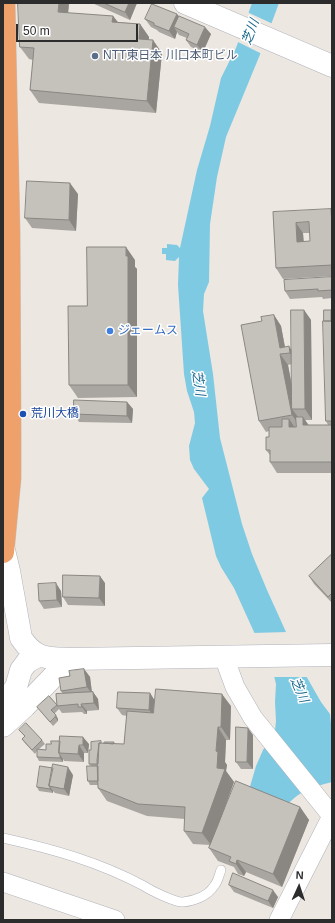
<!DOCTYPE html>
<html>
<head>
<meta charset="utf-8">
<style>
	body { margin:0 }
	#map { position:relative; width:335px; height:923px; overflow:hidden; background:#ece7e0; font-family:Helvetica,sans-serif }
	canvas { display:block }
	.frame { position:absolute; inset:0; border:4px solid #2c2c2c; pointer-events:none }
	.north { position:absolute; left:279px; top:867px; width:40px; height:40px; -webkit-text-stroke:3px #fff; paint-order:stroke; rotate:3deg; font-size:11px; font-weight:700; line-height:16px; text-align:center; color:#2c2c2c }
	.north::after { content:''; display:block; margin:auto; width:14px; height:18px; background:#2c2c2c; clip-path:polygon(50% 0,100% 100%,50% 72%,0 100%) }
	.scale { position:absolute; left:16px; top:24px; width:122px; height:18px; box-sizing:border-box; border:2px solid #2c2c2c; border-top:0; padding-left:5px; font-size:12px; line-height:14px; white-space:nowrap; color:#2c2c2c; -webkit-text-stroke:3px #fff; paint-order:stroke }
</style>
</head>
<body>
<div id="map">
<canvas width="335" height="923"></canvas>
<div class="frame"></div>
<div class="north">N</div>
<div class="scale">50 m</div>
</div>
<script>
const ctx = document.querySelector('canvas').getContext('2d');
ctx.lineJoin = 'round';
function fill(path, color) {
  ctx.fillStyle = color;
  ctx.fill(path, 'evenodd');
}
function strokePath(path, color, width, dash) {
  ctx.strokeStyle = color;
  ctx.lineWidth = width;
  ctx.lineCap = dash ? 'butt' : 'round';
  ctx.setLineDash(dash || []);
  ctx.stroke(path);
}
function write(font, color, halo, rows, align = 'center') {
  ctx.font = font + ' Helvetica,"Noto Sans JP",sans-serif';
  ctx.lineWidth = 3;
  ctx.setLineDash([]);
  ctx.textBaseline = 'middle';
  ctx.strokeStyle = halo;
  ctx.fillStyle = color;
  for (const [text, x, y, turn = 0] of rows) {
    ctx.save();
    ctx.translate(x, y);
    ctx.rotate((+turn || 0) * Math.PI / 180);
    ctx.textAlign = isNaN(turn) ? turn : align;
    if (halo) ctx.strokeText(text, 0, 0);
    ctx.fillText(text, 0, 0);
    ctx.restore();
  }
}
const water = new Path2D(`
	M 252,3 L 279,3 L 259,57 L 226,137 L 217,177 L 210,224 L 209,282 L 204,294 L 203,311 L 213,374 L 220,438 L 242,524 L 252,554 L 267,590 L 305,674 L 321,702 L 330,714 L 331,724 L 332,726 L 332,782 C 313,787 301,790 287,805 L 249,790 L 256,766 L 263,750 L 275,730 L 276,721 L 275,702 L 276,684 L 274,676 L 234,588 L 221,567 L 216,556 L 202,498 L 209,489 L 194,469 L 190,460 L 189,446 L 195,423 L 194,412 L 187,391 L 184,374 L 178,285 L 179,257 L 175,261 L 166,260 L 166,254 L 162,254 L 162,248 L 167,248 L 167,244 L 177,245 L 180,248 L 197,170 L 210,126 L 221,78 L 236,48 Z`);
const pier = new Path2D(`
	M 247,12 L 273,24 L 262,54 L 236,41 Z
	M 288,632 L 307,673 L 309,677 L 272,677 L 252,633 Z`);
const lane = new Path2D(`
	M 3,838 C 53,849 99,862 144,886 C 150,890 176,903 183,902 C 194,901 208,896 214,886 C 218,882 219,875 221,870`);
const street = new Path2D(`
	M 224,657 L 235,687 L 253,718 L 332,816
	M 3,882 L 115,920
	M 279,920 L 332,816`);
const secondary = new Path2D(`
	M 185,3 L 332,66
	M 4,550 L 9,571 L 21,638 C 35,659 46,658 70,659 L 332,655
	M 3,705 L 16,687 L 21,670 L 27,662 L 38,656
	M 3,726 L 25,706 L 70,659`);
const highway = new Path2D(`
	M 3,552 L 10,478 L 10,439 L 9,233 L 4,3`);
const wall = new Path2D(`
	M 69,3 L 68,13 L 113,16 L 118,22 L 140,24 L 149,37 L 149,40 L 162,53 L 156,113 L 39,103 L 30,90 L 33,60 L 29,59 L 20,47 Z
	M 92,3 L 137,3 L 130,20 Z
	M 177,14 L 179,17 L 211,34 L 203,52 L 191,47 L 186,40 L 187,38 L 179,35 L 177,32 L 175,39 L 159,32 L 157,30 L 151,27 L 145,19 Z
	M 78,194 L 76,231 L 32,228 L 25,218 Z
	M 332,210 L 332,276 L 283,279 L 276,268 L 273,212 ZM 303,233 L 310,233 L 310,241 L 304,242 Z
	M 135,260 L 135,267 L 137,269 L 137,397 L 78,398 L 69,385 L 87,306 Z
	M 332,277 L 332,298 L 323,299 L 322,297 L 290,299 L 285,291 Z
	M 304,310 L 311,320 L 312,420 L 305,420 L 308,425 L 328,425 L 326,421 L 324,321 L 331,310 L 332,310 L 332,473 L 277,473 L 270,462 L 270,455 L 266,450 L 269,437 L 269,431 L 266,432 L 259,421 L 274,315 L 281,326 L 285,347 L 291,350 ZM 292,364 L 292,386 L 288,365 Z
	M 127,402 L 133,409 L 132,423 L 79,422 L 74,414 Z
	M 332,554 L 332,603 L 314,584 L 309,576 Z
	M 105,583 L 105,606 L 68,605 L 63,597 Z
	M 61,591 L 62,607 L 44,609 L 39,601 Z
	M 84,669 L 90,677 L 92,692 L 93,692 L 98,699 L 99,710 L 87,711 L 87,714 L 84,714 L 82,712 L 62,713 L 59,709 L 54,714 L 58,719 L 58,721 L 53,726 L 37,707 L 49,696 L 57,705 L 63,694 L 61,691 L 70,676 Z
	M 150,693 L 155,701 L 231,706 L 230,740 L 226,740 L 225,762 L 227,765 L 226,771 L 234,782 L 220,822 L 300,807 L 309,820 L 282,887 L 246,872 L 244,876 L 238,874 L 234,867 L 218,861 L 209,848 L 210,845 L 193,844 L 184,831 L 185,819 L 147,816 L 107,801 L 98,788 L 98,785 L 90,785 L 88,781 L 91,766 L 89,764 L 91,750 L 102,743 L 114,742 L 115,744 L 124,744 L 127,716 L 122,715 L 117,708 Z
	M 19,730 L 42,740 L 45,744 L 39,749 L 46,750 L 89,744 L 88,753 L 84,753 L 84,762 L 64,761 L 63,759 L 63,762 L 39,761 L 37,757 L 37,751 L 35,754 L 25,743 L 22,739 L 25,737 Z
	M 253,735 L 253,769 L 241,769 L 236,762 Z
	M 73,775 L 69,796 L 55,793 L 53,791 L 53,793 L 39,791 L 37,787 Z
	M 229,885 L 278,897 L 273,908 L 234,892 Z`);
const shadedWall = new Path2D(`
	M 59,3 L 69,3 L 67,25 L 58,12 Z
	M 129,3 L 137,3 L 130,20 L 125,12 Z
	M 177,14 L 182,21 L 174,27 L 177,32 L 175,39 L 169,31 Z
	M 113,16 L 122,28 L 112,22 Z
	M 140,24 L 149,37 L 148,52 L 139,39 Z
	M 205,27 L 211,34 L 203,52 L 197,45 Z
	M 153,40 L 162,53 L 156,113 L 147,101 Z
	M 70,183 L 78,194 L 76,231 L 69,220 Z
	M 296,223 L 303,233 L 304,252 L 297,242 Z
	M 126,247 L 135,260 L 135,267 L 137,269 L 137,397 L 128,385 Z
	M 304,310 L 311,320 L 312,420 L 305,409 Z
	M 274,315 L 281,326 L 286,353 L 280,348 Z
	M 289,346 L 296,357 L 297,363 L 290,353 Z
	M 280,354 L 288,365 L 296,409 L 292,409 L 298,417 L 299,425 L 292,415 Z
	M 127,402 L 133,409 L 132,423 L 127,416 Z
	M 303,417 L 310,427 L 303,425 Z
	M 289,419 L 296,429 L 289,427 Z
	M 100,576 L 105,583 L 105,606 L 99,598 Z
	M 56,583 L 61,591 L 62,607 L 57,600 Z
	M 84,669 L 90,677 L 92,694 L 87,687 Z
	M 93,692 L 98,699 L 99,710 L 94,703 Z
	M 150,693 L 155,701 L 154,717 L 149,710 Z
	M 222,694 L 231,706 L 230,740 L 221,727 Z
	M 81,704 L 87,711 L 87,714 L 82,707 Z
	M 56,715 L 58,719 L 58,721 L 55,717 Z
	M 218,727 L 226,740 L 225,762 L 227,765 L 226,771 L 234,782 L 211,845 L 202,833 L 216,751 Z
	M 248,728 L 253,735 L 253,769 L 247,762 Z
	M 83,737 L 89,744 L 88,753 L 83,745 Z
	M 79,745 L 84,753 L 84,762 L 78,754 Z
	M 60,755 L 63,759 L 63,762 L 60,758 Z
	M 68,767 L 73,775 L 69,796 L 64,789 Z
	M 50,787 L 53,791 L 53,793 L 50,789 Z
	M 300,807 L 309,820 L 282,887 L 273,874 Z
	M 237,860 L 246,872 L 244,876 L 236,864 Z
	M 273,890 L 278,897 L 273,908 L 268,901 Z`);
const building = new Path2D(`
	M 18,3 L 59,3 L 58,12 L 113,16 L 112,22 L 140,24 L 139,39 L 153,40 L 147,101 L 30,90 L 34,48 L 20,47 Z
	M 104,3 L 129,3 L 125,12 Z
	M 152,4 L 177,14 L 169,31 L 154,25 L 154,23 L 145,19 Z
	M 179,16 L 205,27 L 197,45 L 186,40 L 189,34 L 174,27 Z
	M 27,181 L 70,183 L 69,220 L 25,218 Z
	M 331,209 L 332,225 L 332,265 L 276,268 L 273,212 ZM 309,222 L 310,241 L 297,242 L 296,223 Z
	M 87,247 L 126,247 L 126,256 L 128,256 L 128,385 L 69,385 L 68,306 L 87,306 Z
	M 332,277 L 332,290 L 318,291 L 318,289 L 285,291 L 284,280 Z
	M 291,310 L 304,310 L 305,409 L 292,409 Z
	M 324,310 L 331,310 L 331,321 L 324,321 Z
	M 274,315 L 280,348 L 289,346 L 290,353 L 280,354 L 292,415 L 259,421 L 241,325 L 262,321 L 261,317 Z
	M 323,321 L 332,321 L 332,421 L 326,421 Z
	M 74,400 L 127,402 L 127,416 L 74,414 Z
	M 296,417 L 303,417 L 303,425 L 332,425 L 332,462 L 270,462 L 270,450 L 266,450 L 266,437 L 269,437 L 269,427 L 282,427 L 282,419 L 289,419 L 289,427 L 296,427 Z
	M 332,554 L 332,593 L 328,597 L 309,576 Z
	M 63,575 L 100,576 L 99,598 L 63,597 Z
	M 56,583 L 57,600 L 39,601 L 38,584 Z
	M 84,669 L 87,687 L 61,691 L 59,678 L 70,676 L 69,671 Z
	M 156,689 L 222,694 L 221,727 L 218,727 L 216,751 L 218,752 L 217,768 L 225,769 L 202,833 L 184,831 L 185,807 L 138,804 L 98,788 L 97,760 L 99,743 L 124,744 L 127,711 L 153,713 Z
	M 93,692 L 94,703 L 81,704 L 82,707 L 78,707 L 78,704 L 57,706 L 56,694 Z
	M 118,692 L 150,693 L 149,710 L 117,708 Z
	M 49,696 L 57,705 L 51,710 L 56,715 L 55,717 L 50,722 L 37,707 Z
	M 26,723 L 42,740 L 32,750 L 22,739 L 25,736 L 19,730 Z
	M 236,727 L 248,728 L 247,762 L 236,762 Z
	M 60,736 L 83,737 L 83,745 L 79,745 L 78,754 L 59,753 Z
	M 51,741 L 60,741 L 59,753 L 60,755 L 60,758 L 37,757 L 37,749 L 46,750 L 46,744 L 51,744 Z
	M 101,741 L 101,743 L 99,743 L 98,764 L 89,764 L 89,750 L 91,750 L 91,742 Z
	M 105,742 L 114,742 L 113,744 L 104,743 Z
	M 53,764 L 68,767 L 64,789 L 49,786 Z
	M 40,766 L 53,768 L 49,786 L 50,787 L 50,789 L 37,787 Z
	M 87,766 L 98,766 L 98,781 L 88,781 Z
	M 236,781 L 300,807 L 273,874 L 237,860 L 236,864 L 229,861 L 231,857 L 209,848 Z
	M 233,873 L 273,890 L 268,901 L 229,885 Z`);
const markers = [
	[95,56,4,"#5c6f8a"],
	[110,331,4,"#3f7fe0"],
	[23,414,4,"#1a4fb4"]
];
const serviceNames = [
	["NTT東日本 川口本町ビル",103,56]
];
const shopNames = [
	["ジェームス",118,331]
];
const transitNames = [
	["荒川大橋",31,414]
];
const waterNames = [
	["芝川",251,32,-69],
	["芝川",198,383,82],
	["芝川",299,690,67]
];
fill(water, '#7fcae3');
fill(pier, '#ece7e0');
strokePath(lane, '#b0b2bb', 10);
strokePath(street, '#b0b2bb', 20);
strokePath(secondary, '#b0b2bb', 23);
strokePath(highway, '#c4c4c4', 23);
strokePath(lane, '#fff', 9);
strokePath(street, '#fff', 19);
strokePath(secondary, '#fff', 22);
strokePath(highway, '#eea16a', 22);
fill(wall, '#a9a6a1');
fill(shadedWall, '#8a8783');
fill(building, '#c5c1bb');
strokePath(building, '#8a8783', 1);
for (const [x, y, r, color] of markers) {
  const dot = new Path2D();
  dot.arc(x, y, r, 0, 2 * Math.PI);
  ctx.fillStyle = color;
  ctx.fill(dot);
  strokePath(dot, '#fff', 1.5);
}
write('12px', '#4e5e75', '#fff', serviceNames, 'left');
write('12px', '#366cbe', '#fff', shopNames, 'left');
write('12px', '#164399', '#fff', transitNames, 'left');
write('italic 13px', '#1c6a90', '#fff', waterNames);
</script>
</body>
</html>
